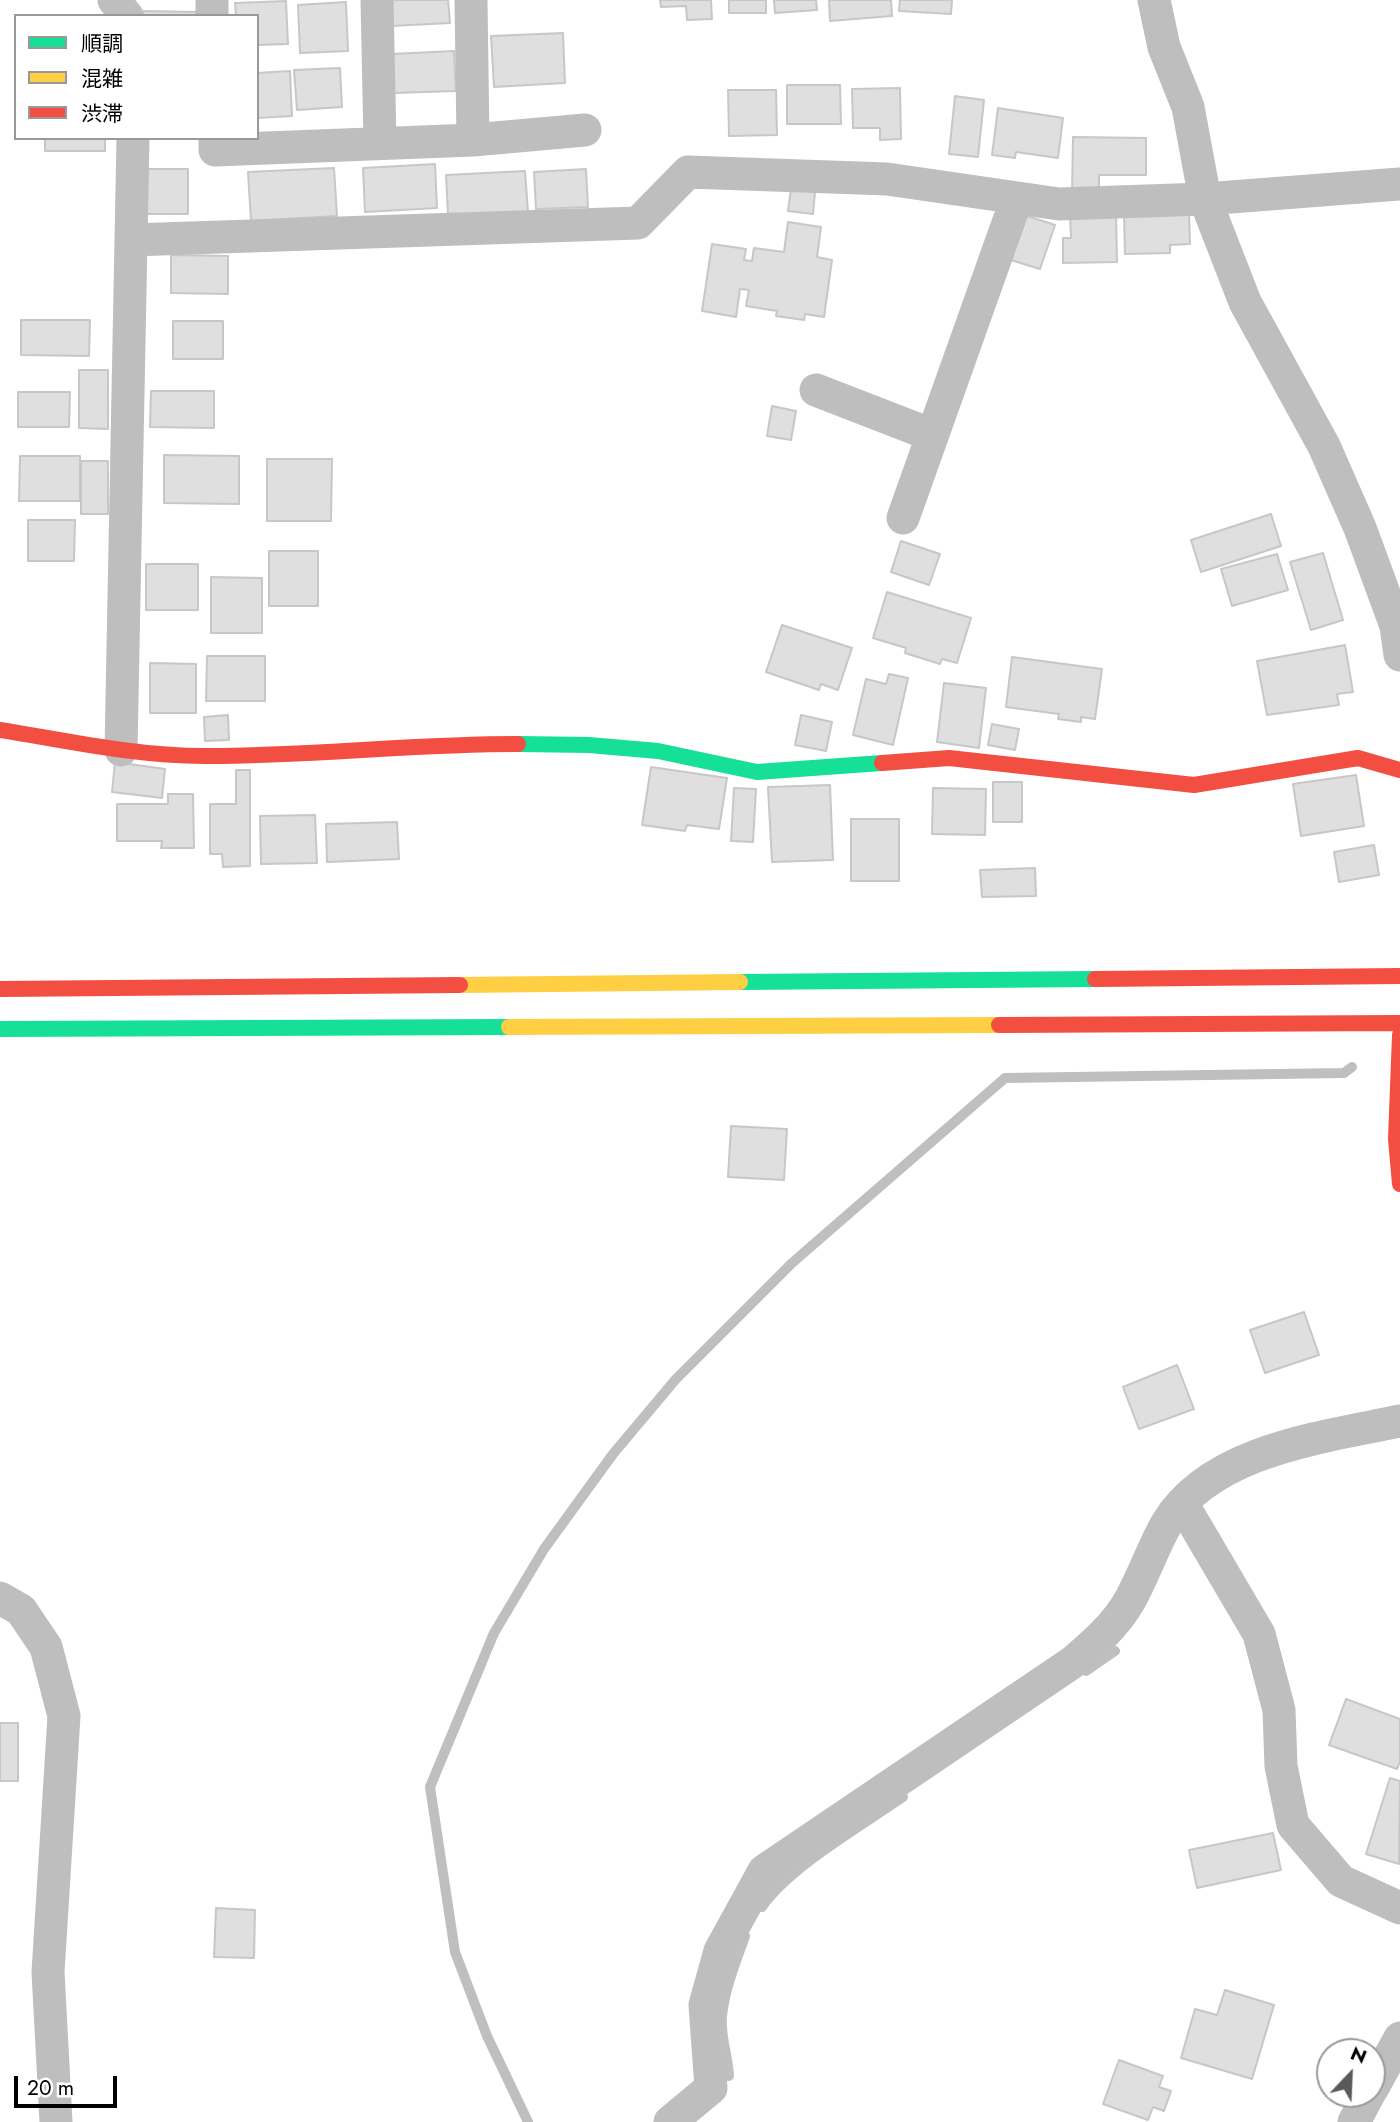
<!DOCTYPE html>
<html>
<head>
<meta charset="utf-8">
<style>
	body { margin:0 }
	#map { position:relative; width:1400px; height:2122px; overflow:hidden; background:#fff; font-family:Jost,"Noto Sans JP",sans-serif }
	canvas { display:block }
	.legend { position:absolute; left:14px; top:14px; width:245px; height:126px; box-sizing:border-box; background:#fff; border:2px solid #999; margin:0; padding:9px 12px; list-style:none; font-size:21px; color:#000 }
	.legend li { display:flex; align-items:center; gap:14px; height:35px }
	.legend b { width:35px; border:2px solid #999 }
	.north { position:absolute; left:1316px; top:2038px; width:70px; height:70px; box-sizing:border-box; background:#fff; border:2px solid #999; border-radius:50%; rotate:23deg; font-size:19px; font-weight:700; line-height:28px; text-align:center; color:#000 }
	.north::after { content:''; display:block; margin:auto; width:24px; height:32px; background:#595959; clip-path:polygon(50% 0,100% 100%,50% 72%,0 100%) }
	.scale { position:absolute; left:14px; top:2076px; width:103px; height:32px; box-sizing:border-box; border:4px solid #000; border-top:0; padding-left:9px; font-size:21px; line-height:24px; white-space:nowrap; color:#000; -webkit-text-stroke:5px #fff; paint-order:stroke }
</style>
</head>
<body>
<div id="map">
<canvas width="1400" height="2122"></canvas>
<ul class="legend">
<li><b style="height:9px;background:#16e098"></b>順調</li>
<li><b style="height:9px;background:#ffcf43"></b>混雑</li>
<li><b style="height:9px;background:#f24e42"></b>渋滞</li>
</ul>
<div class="north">N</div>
<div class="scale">20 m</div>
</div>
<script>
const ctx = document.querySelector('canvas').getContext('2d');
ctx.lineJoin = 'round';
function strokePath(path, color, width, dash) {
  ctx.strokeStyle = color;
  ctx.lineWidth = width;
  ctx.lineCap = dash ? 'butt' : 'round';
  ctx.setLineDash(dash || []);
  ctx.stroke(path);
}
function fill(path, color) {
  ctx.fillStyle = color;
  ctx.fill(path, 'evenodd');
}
const stream = new Path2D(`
	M 1086,1671 L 1115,1651
	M 762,1907 C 788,1868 863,1825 903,1797
	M 729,2076 C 728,2055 720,2037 722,2016 C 725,1988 736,1962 745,1936
	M 528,2122 L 487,2036 L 455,1952 L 430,1787 L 494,1633 L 544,1549 L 613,1454 L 676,1379 L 792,1263 L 1005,1078 L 1344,1073 L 1352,1067`);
const building = new Path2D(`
	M 390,0 L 448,0 L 450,23 L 391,26 Z
	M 660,0 L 711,0 L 712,19 L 687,20 L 686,6 L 661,7 Z
	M 729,0 L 766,0 L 766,13 L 729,13 Z
	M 774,0 L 816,0 L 817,10 L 775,13 Z
	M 829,0 L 891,0 L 892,16 L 830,21 Z
	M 900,0 L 952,0 L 951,14 L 899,11 Z
	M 286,1 L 288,44 L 257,45 L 257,16 L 236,16 L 235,3 Z
	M 346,2 L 348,51 L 300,53 L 298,5 Z
	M 143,11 L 197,12 L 197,16 L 143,16 Z
	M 563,33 L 565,83 L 494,87 L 491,36 Z
	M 454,51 L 456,91 L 394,93 L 392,54 Z
	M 340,68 L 342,107 L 297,110 L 294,70 Z
	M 290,71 L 292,116 L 257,118 L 257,73 Z
	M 787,85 L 840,85 L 841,124 L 787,124 Z
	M 900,88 L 901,139 L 880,140 L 880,128 L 853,128 L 852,89 Z
	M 728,90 L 776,90 L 777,135 L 729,136 Z
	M 955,96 L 984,100 L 978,157 L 949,154 Z
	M 998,108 L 1063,118 L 1058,158 L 1016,152 L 1015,158 L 992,155 Z
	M 1073,137 L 1146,138 L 1146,175 L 1099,175 L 1099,193 L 1072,193 Z
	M 45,138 L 105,138 L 105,151 L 45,151 Z
	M 435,164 L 437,208 L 365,212 L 363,168 Z
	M 334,168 L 337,216 L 251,221 L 248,172 Z
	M 144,169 L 188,169 L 188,214 L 144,214 Z
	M 586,169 L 588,207 L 536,209 L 534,172 Z
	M 525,171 L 528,212 L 448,215 L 446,175 Z
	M 791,189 L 815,192 L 813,214 L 788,211 Z
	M 1015,212 L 1055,225 L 1040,269 L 1001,257 Z
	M 1189,212 L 1190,244 L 1170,245 L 1170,253 L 1125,254 L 1124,214 Z
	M 1116,213 L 1117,262 L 1063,263 L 1063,238 L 1071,238 L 1070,214 Z
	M 788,222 L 821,227 L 817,257 L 832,260 L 824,317 L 805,314 L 804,320 L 776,316 L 777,311 L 746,306 L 749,290 L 740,289 L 736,317 L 702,311 L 712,244 L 746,249 L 744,260 L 752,261 L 754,248 L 784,252 Z
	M 171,255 L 228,256 L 228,294 L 171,293 Z
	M 21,320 L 90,320 L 89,356 L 21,355 Z
	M 173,321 L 223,321 L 223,359 L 173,359 Z
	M 79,370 L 108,370 L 108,429 L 79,428 Z
	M 151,391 L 214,391 L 214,428 L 150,427 Z
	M 18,392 L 70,392 L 69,427 L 18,427 Z
	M 772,406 L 796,411 L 791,440 L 767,436 Z
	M 164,455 L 239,456 L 239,504 L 164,503 Z
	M 20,456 L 80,456 L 80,501 L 19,501 Z
	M 267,459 L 332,459 L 331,521 L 267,521 Z
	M 81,461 L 108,461 L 108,514 L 81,514 Z
	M 1271,514 L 1281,546 L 1201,572 L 1191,540 Z
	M 28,520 L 75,520 L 74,561 L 28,561 Z
	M 901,541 L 940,554 L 929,585 L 891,572 Z
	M 269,551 L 318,551 L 318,606 L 269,606 Z
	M 1323,553 L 1343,620 L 1311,630 L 1290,562 Z
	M 1277,554 L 1288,590 L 1232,606 L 1221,569 Z
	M 146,564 L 198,564 L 198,610 L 146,610 Z
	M 211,577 L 262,578 L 262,633 L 211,633 Z
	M 887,592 L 971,618 L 957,663 L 942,659 L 940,664 L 905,653 L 906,648 L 873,638 Z
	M 782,625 L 852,648 L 838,690 L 821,684 L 819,690 L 766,672 Z
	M 1345,645 L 1353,692 L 1337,694 L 1339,705 L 1267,715 L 1257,661 Z
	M 207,656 L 265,656 L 265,701 L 206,701 Z
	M 1012,657 L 1102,669 L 1095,719 L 1081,717 L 1081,722 L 1058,719 L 1059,714 L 1006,707 Z
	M 150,663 L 196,664 L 196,713 L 150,713 Z
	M 889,674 L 908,678 L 893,745 L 853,735 L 866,679 L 886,684 Z
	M 944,683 L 986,688 L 979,748 L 937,742 Z
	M 228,715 L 229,740 L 205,741 L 204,717 Z
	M 801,715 L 832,722 L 826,751 L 795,745 Z
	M 992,724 L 1019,729 L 1015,750 L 988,745 Z
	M 115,762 L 165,769 L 162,798 L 112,792 Z
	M 651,767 L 727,778 L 719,829 L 687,825 L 685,831 L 642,825 Z
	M 236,770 L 250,770 L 250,866 L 223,867 L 222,854 L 210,854 L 210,804 L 236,804 Z
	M 1356,775 L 1364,826 L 1301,836 L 1293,784 Z
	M 993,782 L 1022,782 L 1022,822 L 993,822 Z
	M 830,785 L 833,860 L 772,862 L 768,787 Z
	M 734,788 L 756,789 L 753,842 L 731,841 Z
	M 933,788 L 986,789 L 985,835 L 932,834 Z
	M 168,794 L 193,794 L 194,848 L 161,848 L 162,841 L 117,841 L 117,804 L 168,804 Z
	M 315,815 L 317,863 L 261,864 L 260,816 Z
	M 851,819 L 899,819 L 899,881 L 851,881 Z
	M 397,822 L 399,859 L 327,862 L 326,824 Z
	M 1374,845 L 1379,875 L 1339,882 L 1334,852 Z
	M 1035,868 L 1036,896 L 982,897 L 980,870 Z
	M 731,1126 L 787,1129 L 784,1180 L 728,1177 Z
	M 1304,1312 L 1319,1355 L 1265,1373 L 1250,1330 Z
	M 1177,1365 L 1194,1409 L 1139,1429 L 1123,1387 Z
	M 1346,1699 L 1400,1719 L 1400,1762 L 1397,1769 L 1329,1745 Z
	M 0,1723 L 18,1723 L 18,1781 L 0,1781 Z
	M 1390,1778 L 1400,1781 L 1399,1864 L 1366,1854 Z
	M 1273,1833 L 1281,1870 L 1197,1888 L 1189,1850 Z
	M 216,1908 L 255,1910 L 254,1958 L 214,1957 Z
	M 1225,1990 L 1274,2005 L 1252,2079 L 1181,2058 L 1195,2009 L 1217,2015 Z
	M 1119,2060 L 1163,2076 L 1159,2087 L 1171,2091 L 1164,2111 L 1153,2107 L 1148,2120 L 1103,2104 Z`);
const street = new Path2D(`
	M 114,0 L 127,16
	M 212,0 L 212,16
	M 377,0 L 380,143
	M 471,0 L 473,140
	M 1154,0 L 1164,47 L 1188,107 L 1205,199 L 1245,302 L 1324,446 L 1360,528 L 1396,626 L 1400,655
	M 215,138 L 215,150 L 473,140 L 585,130
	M 131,240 L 638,223 L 688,172 L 887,179 L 1059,204 L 1205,199 L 1400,184
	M 816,390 L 932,435
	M 903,518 L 1017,198
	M 121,750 L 133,138
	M 1182,1503 L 1259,1634 L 1279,1710 L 1281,1766 L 1293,1825 L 1341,1881 L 1400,1908
	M 0,1598 L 21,1610 L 46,1647 L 64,1716 L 48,1972 L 56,2122
	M 1372,2089 L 1400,2038
	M 670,2122 L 711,2088 L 705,2005 L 720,1951 L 764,1871 L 1073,1662 C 1094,1644 1116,1625 1130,1600 C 1144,1575 1153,1547 1167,1523 C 1211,1450 1324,1437 1400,1421
	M 1354,2122 L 1369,2094`);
const fast = new Path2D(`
	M 518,744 L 589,745 L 658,751 L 757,772 L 882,763
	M 740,982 L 1095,979
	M 0,1029 L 509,1027`);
const slow = new Path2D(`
	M 460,985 L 740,982
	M 509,1027 L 999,1025`);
const jam = new Path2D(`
	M 0,730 C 68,741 136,756 205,756 C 310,756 414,744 518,744
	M 882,763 L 949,758 L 1194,785 L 1358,758 L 1400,770
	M 1095,979 L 1400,976
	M 0,989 L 460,985
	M 999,1025 L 1400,1023
	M 1400,1035 L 1396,1139 L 1400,1184`);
strokePath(stream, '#bfbfbf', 10);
fill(building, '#dfdfdf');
strokePath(building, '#c7c7c7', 2);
strokePath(street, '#bebebe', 33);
strokePath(fast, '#16e098', 16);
strokePath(slow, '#ffcf43', 16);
strokePath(jam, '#f24e42', 16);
</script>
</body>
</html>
